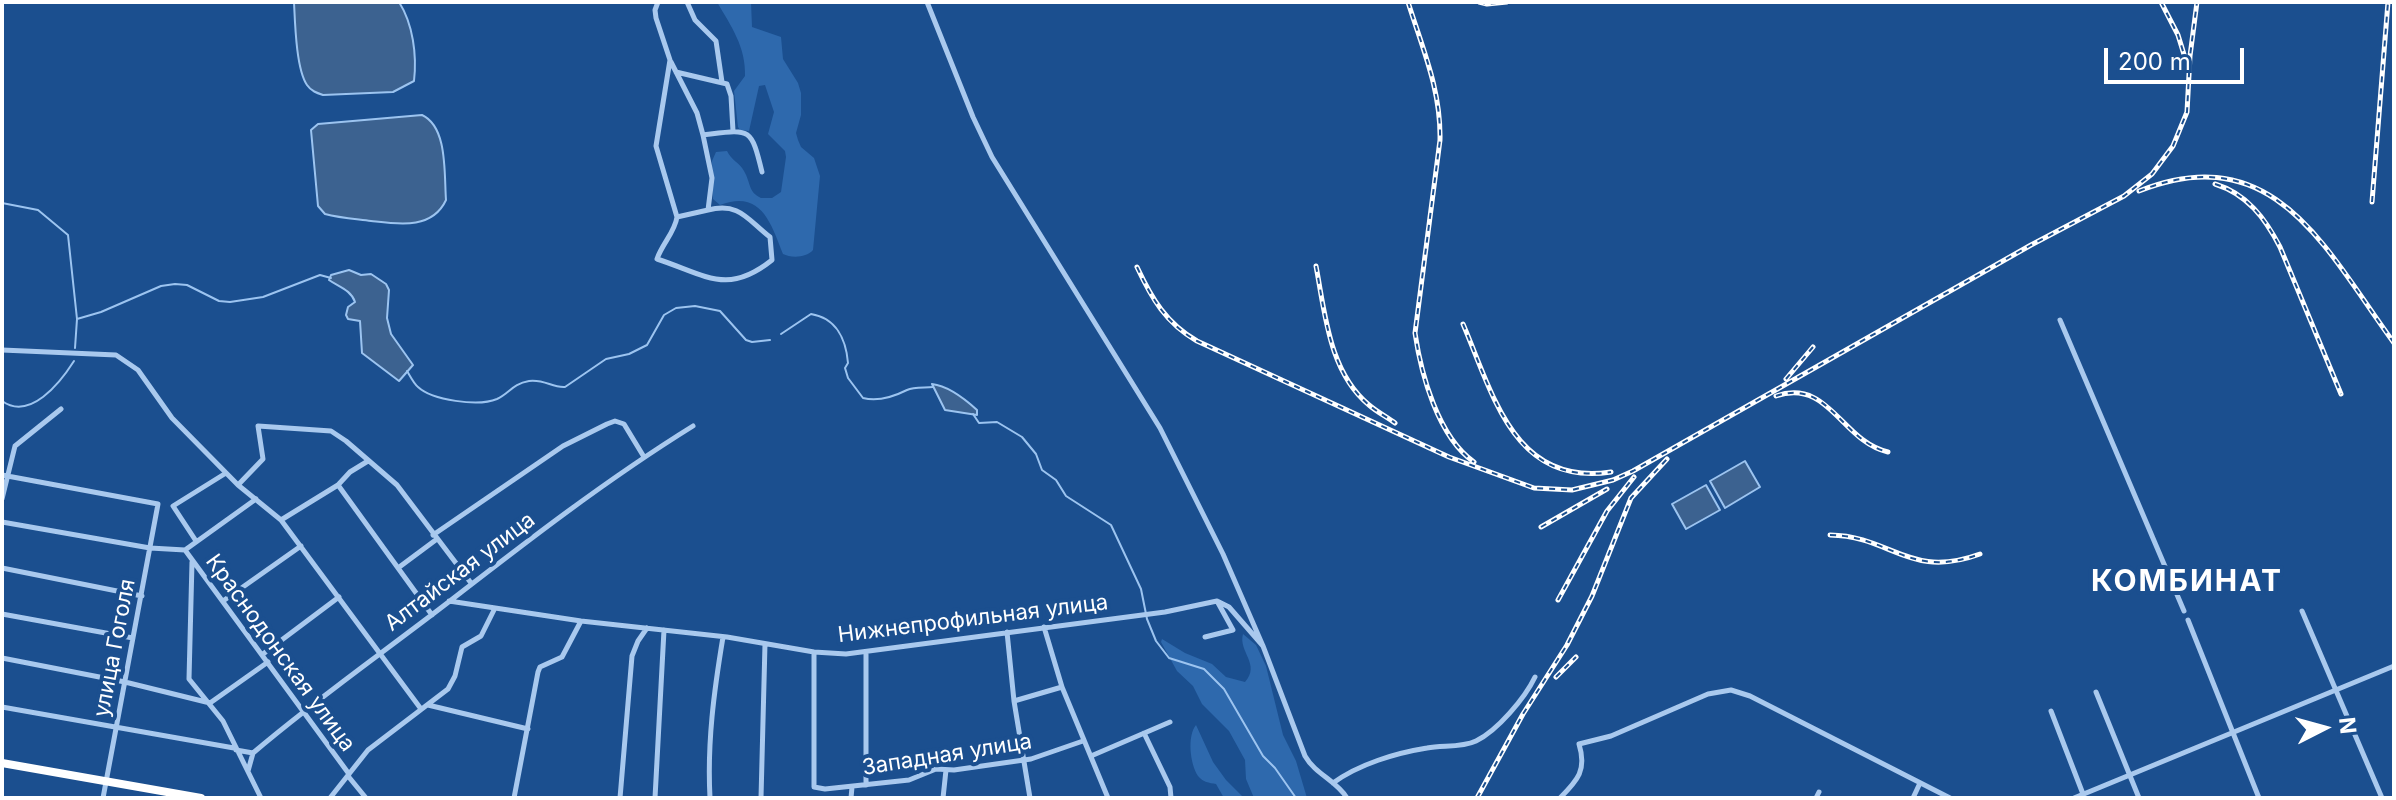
<!DOCTYPE html>
<html>
<head>
<meta charset="utf-8">
<style>
	body { margin:0 }
	#map { position:relative; width:2396px; height:800px; overflow:hidden; background:#1b4f8f; font-family:Inter,sans-serif }
	canvas { display:block }
	.frame { position:absolute; inset:0; border:4px solid #fff; pointer-events:none }
	.north { position:absolute; left:2284px; top:688px; width:80px; height:80px; -webkit-text-stroke:6px #1b4f8f; paint-order:stroke; rotate:84deg; font-size:22px; font-weight:700; line-height:32px; text-align:center; color:#fff }
	.north::after { content:''; display:block; margin:auto; width:28px; height:36px; background:#fff; clip-path:polygon(50% 0,100% 100%,50% 72%,0 100%) }
	.scale { position:absolute; left:2104px; top:48px; width:140px; height:36px; box-sizing:border-box; border:4px solid #fff; border-top:0; padding-left:10px; font-size:24px; line-height:28px; white-space:nowrap; color:#fff; -webkit-text-stroke:6px #1b4f8f; paint-order:stroke }
</style>
</head>
<body>
<div id="map">
<canvas width="2396" height="800"></canvas>
<div class="frame"></div>
<div class="north">N</div>
<div class="scale">200 m</div>
</div>
<script>
const ctx = document.querySelector('canvas').getContext('2d');
ctx.lineJoin = 'round';
function fill(path, color) {
  ctx.fillStyle = color;
  ctx.fill(path, 'evenodd');
}
function strokePath(path, color, width, dash) {
  ctx.strokeStyle = color;
  ctx.lineWidth = width;
  ctx.lineCap = dash ? 'butt' : 'round';
  ctx.setLineDash(dash || []);
  ctx.stroke(path);
}
function write(font, color, halo, rows, align = 'center') {
  ctx.font = font + ' Inter,sans-serif';
  ctx.lineWidth = 8;
  ctx.setLineDash([]);
  ctx.textBaseline = 'middle';
  ctx.strokeStyle = halo;
  ctx.fillStyle = color;
  for (const [text, x, y, turn = 0] of rows) {
    ctx.save();
    ctx.translate(x, y);
    ctx.rotate((+turn || 0) * Math.PI / 180);
    ctx.textAlign = isNaN(turn) ? turn : align;
    if (halo) ctx.strokeText(text, 0, 0);
    ctx.fillText(text, 0, 0);
    ctx.restore();
  }
}
const green = new Path2D(`
	M 717,2 L 751,2 L 752,27 L 781,37 L 783,59 L 798,83 L 801,93 L 801,115 L 796,133 L 798,140 L 801,147 L 814,158 L 820,176 L 813,250 C 806,258 791,258 783,254 C 771,223 761,189 720,205 L 713,199 L 712,161 L 716,152 L 727,151 C 731,160 740,163 744,171 C 751,183 748,192 761,198 L 772,198 L 781,192 L 786,157 L 785,151 L 768,134 L 774,112 L 765,85 L 759,86 L 749,131 L 740,130 L 738,127 L 734,91 L 745,76 C 746,47 731,26 717,2 Z
	M 1243,634 L 1256,645 L 1266,666 L 1283,735 L 1296,761 L 1307,798 L 1254,798 L 1246,779 L 1245,760 L 1229,731 L 1202,704 L 1193,686 L 1177,671 L 1161,642 L 1162,639 L 1185,653 L 1212,664 L 1226,677 L 1245,682 C 1261,664 1238,652 1243,634 Z
	M 1196,725 L 1213,762 L 1226,780 L 1244,798 L 1224,798 L 1216,784 C 1209,783 1203,782 1198,776 C 1190,764 1187,736 1196,725 Z`);
const water = new Path2D(`
	M 294,2 L 399,2 C 413,24 417,55 414,81 L 393,92 L 323,95 C 317,93 311,91 307,85 C 296,69 295,22 294,2 Z
	M 422,115 C 448,127 444,174 446,200 C 432,230 398,224 371,221 C 356,219 340,218 325,214 L 318,206 L 311,130 L 318,124 Z
	M 349,270 L 361,275 L 371,274 L 386,284 L 389,290 L 387,318 L 391,334 L 413,365 L 399,381 L 362,353 L 360,321 L 348,319 L 346,315 L 348,307 L 355,302 C 351,290 339,287 329,280 L 331,275 Z
	M 932,384 C 949,386 965,399 977,410 L 977,415 L 945,410 Z
	M 1745,461 L 1760,487 L 1725,508 L 1710,481 Z
	M 1706,485 L 1720,510 L 1686,529 L 1672,504 Z`);
const stream = new Path2D(`
	M 2,203 L 38,210 L 68,235 L 77,319 L 75,348
	M 77,319 L 101,312 L 161,286 L 175,284 L 187,285 L 219,301 L 230,302 L 263,297 L 320,275 L 331,278
	M 781,334 L 811,314 C 836,318 846,339 848,363 L 845,368 L 848,378 L 863,398 C 878,402 893,397 907,390 C 914,387 925,388 933,387
	M 407,371 C 410,376 414,384 418,387 C 432,400 478,407 497,399 C 510,393 512,384 529,381 C 545,379 552,388 565,387 L 606,359 L 629,354 L 647,345 L 664,315 L 676,308 L 695,306 L 720,311 L 746,340 L 752,342 L 770,340
	M 2,401 C 30,421 60,383 74,361
	M 973,414 L 979,423 L 997,422 L 1022,437 L 1036,454 L 1042,470 L 1056,480 L 1066,496 L 1111,525 L 1141,589 L 1147,619 L 1156,641 L 1169,658 L 1204,669 L 1224,689 L 1263,756 L 1275,768 L 1296,798`);
const minor = new Path2D(`
	M 658,2 L 655,10 L 656,18 L 670,60 L 656,146 L 677,217 C 675,232 662,244 657,259 C 706,275 727,296 772,260 L 770,237 C 747,219 739,202 708,210
	M 687,2 L 695,20 L 716,41 L 722,82
	M 927,2 L 973,117 L 992,157 L 1160,428 L 1223,554 L 1263,646
	M 671,62 L 697,113 L 703,135 L 712,178 L 708,210 L 677,217
	M 676,72 L 727,84 L 731,96 L 733,131
	M 703,135 C 750,129 751,126 762,172
	M 2060,320 L 2184,611
	M 2,350 L 116,355 L 138,370 L 172,418 L 238,485 L 281,520 L 421,709
	M 2,475 L 158,504 L 103,798
	M 238,485 L 263,459 L 258,426 L 331,431 L 346,441 L 397,485 L 471,583
	M 338,485 L 432,615
	M 2,499 L 15,446 L 61,409
	M 281,520 L 338,485 L 350,472 L 368,461
	M 2,522 L 150,548 L 185,550 L 256,499
	M 433,535 L 563,446 L 607,424 L 615,421 L 624,424 L 644,457
	M 196,541 L 173,506 L 226,473
	M 185,550 L 349,774
	M 192,562 L 189,679 L 223,721 L 261,798
	M 2,568 L 142,596
	M 398,568 L 437,539
	M 223,601 L 301,546
	M 449,601 L 581,621 L 727,637 L 814,652 L 846,654 L 1165,612 L 1217,601
	M 1217,601 L 1229,607 L 1263,646 L 1305,756 C 1316,775 1336,780 1347,798
	M 2302,611 L 2382,798
	M 2,614 L 133,638
	M 2188,620 L 2259,798
	M 1044,627 L 1062,687 L 1108,798
	M 1007,632 L 1014,701 L 1030,798
	M 1205,637 L 1233,630 L 1217,601
	M 814,652 L 814,787 L 825,789 L 909,780 L 936,769 L 954,770 L 1031,759 L 1083,741
	M 866,653 L 866,785
	M 263,654 L 339,597
	M 2,658 L 125,682 L 210,703 L 268,662
	M 2096,692 L 2139,798
	M 1014,701 L 1062,687
	M 428,705 L 528,729
	M 2,707 L 234,748
	M 2051,711 L 2083,794
	M 1144,733 L 1170,787 L 1171,798
	M 236,750 L 253,753
	M 253,753 C 315,700 381,654 446,604 C 526,542 606,480 693,426
	M 1091,756 L 1170,722
	M 248,771 L 253,753
	M 348,776 L 366,798
	M 1333,783 C 1359,764 1396,753 1427,748 C 1443,745 1461,748 1476,741 C 1497,731 1525,698 1535,677
	M 330,798 L 368,750 L 448,689 L 455,676 L 462,647 L 481,636 L 495,608
	M 514,798 L 538,672 L 540,667 L 562,657 L 581,621
	M 620,798 L 632,656 L 638,641 L 647,628
	M 655,798 L 664,630
	M 710,798 C 707,743 714,691 723,637
	M 761,798 L 765,644
	M 851,798 L 852,787
	M 943,798 L 946,770
	M 1560,798 C 1578,780 1587,770 1579,744 L 1611,736 L 1708,694 L 1731,690 L 1750,696 L 1950,798
	M 1816,798 L 1819,792
	M 1913,798 L 1920,783
	M 2074,798 L 2394,666`);
const highway = new Path2D(`
	M 2,763 L 201,798`);
const rail = new Path2D(`
	M 1408,2 C 1423,50 1441,90 1440,140 L 1415,333 C 1421,374 1438,437 1474,462
	M 1479,2 L 1487,4 L 1507,2
	M 2161,2 L 2178,35 L 2186,61
	M 2215,184 C 2247,194 2265,218 2280,247 L 2341,394
	M 2139,191 C 2275,137 2326,250 2394,343
	M 2372,202 L 2388,2
	M 1316,266 C 1325,313 1329,372 1369,405 C 1377,412 1387,417 1395,423
	M 1137,267 C 1152,299 1166,323 1197,341 L 1449,457 L 1534,488 L 1572,490 L 1613,480 L 1633,471 L 2031,245 L 2124,196 L 2152,174 L 2173,146 L 2187,112 L 2190,56 L 2197,2
	M 1463,324 C 1493,394 1514,487 1611,472
	M 1786,379 L 1813,347
	M 1776,396 C 1829,378 1841,441 1888,452
	M 1541,527 L 1607,489
	M 1830,535 C 1892,536 1909,580 1980,554
	M 1558,600 L 1607,511 L 1634,477
	M 1556,677 L 1576,657
	M 1477,798 L 1523,714 L 1567,645 L 1592,596 L 1631,498 L 1667,459`);
const streetNames = [
	["Алтайская улица",460,572,-37],
	["Нижнепрофильная улица",973,619,-7],
	["улица Гоголя",115,648,-79],
	["Краснодонская улица",280,653,54],
	["Западная улица",947,755,-9]
];
const districtNames = [
	["КОМБИНАТ",2187,582]
];
fill(green, '#2e69ad');
fill(water, '#3c6290');
strokePath(water, '#9cc4f0', 2);
strokePath(stream, '#9cc4f0', 2);
strokePath(minor, '#a9c9ee', 5);
strokePath(highway, '#fff', 8);
strokePath(rail, '#fff', 5);
strokePath(rail, '#1b4f8f', 2, [6]);
write('22px', '#fff', '#1b4f8f', streetNames);
ctx.letterSpacing = '2px';
write('bold 30px', '#fff', '#1b4f8f', districtNames);
ctx.letterSpacing = '0px';
</script>
</body>
</html>
